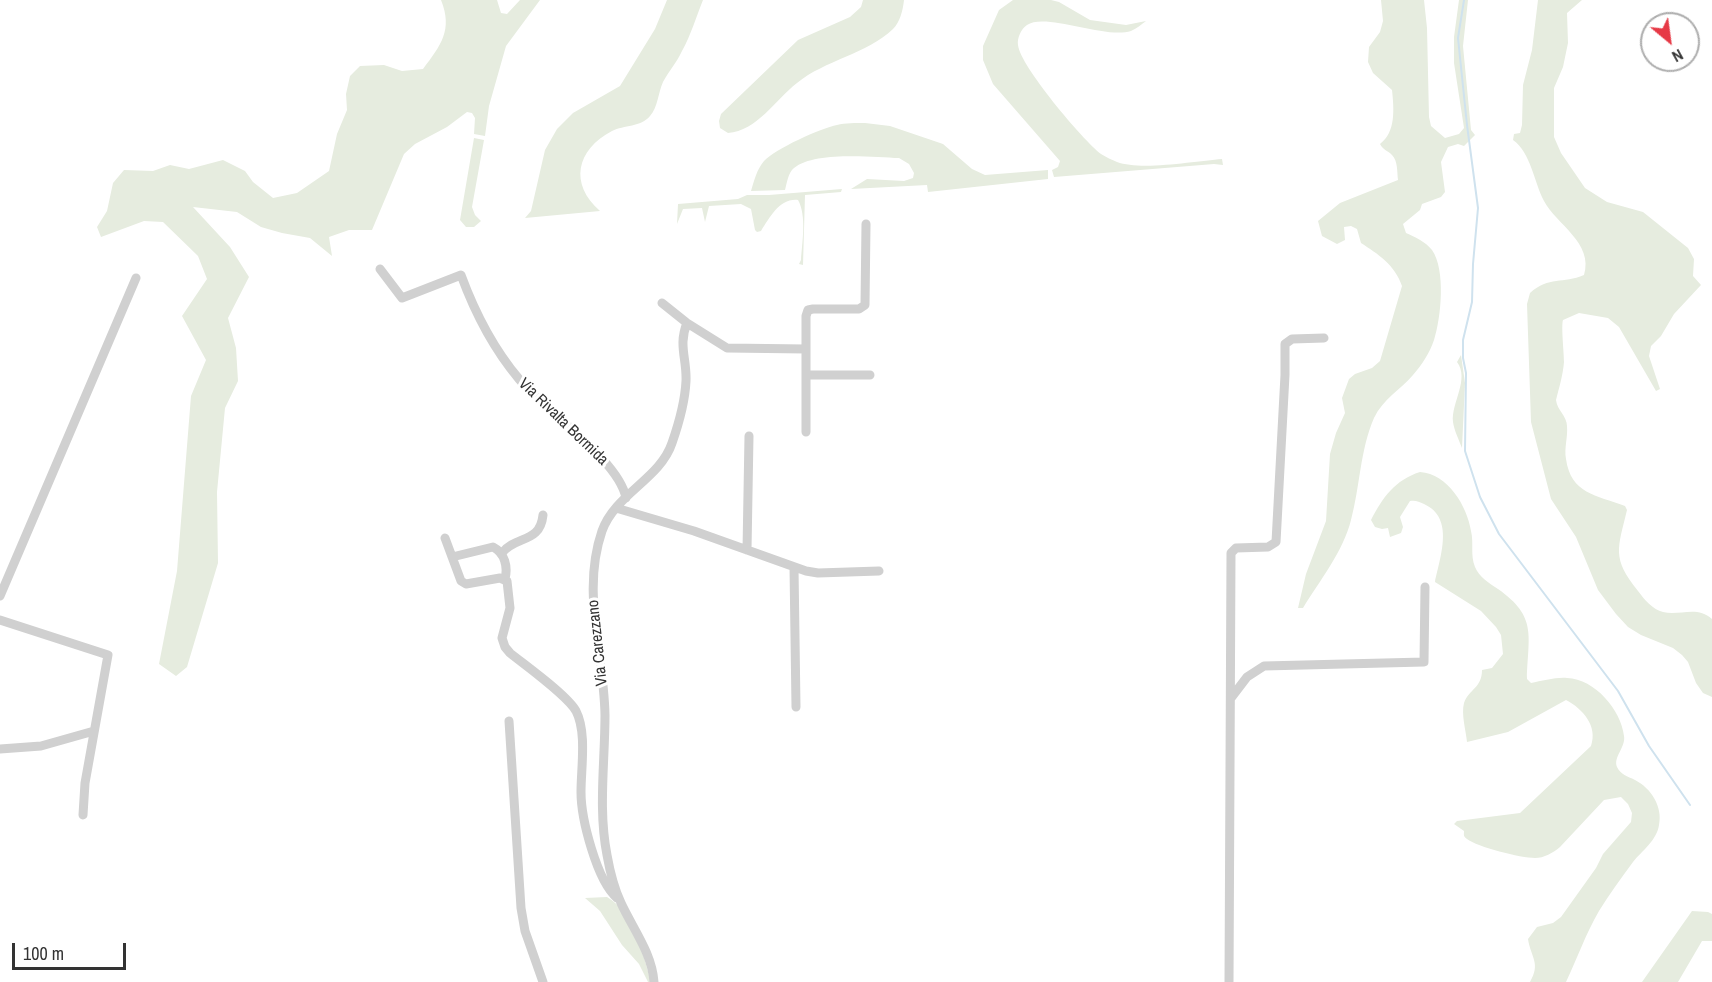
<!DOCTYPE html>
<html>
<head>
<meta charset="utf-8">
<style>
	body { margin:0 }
	#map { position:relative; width:1712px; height:982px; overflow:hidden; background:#fff; font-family:"Archivo Narrow",sans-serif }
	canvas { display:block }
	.north { position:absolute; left:1640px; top:12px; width:60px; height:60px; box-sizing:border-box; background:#fff; border:2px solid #adadad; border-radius:50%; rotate:151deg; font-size:16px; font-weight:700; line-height:24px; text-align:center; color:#333 }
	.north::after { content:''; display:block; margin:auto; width:21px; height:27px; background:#e63946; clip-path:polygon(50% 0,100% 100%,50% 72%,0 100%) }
	.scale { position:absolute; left:12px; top:943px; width:114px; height:27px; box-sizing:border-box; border:3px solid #333; border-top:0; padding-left:8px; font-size:18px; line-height:21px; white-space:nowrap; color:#333; -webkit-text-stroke:4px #fff; paint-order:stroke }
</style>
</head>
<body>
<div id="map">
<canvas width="1712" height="982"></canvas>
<div class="north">N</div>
<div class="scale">100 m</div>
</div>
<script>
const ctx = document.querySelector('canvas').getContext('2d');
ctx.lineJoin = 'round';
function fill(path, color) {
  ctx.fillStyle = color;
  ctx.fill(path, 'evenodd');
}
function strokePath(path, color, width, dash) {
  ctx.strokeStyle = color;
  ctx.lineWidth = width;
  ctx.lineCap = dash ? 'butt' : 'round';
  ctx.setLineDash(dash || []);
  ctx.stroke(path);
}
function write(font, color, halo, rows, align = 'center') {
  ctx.font = font + ' "Archivo Narrow",sans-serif';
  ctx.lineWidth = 6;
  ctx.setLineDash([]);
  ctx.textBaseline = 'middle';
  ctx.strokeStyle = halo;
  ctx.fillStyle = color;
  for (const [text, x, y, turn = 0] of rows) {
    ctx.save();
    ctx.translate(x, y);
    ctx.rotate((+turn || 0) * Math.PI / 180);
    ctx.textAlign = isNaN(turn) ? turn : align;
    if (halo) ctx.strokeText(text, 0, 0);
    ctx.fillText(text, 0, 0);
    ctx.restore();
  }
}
const green = new Path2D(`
	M 441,0 L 497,0 L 501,13 L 507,14 L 520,0 L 540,0 L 506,46 L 489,106 L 485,136 L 474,134 L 475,118 L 472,113 L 467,112 L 447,127 L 415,144 L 404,154 L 372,230 L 349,230 L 329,237 L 332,256 L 310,238 L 282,233 L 261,227 L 237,212 L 193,207 L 230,247 L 249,277 L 228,318 L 236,348 L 238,381 L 225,408 L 217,492 L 218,563 L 187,667 L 176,676 L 159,664 L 177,571 L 191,396 L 206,360 L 182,316 L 207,279 L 198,256 L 163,222 L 144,221 L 101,237 L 97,227 L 107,211 L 113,183 L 124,170 L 153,171 L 170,165 L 189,169 L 223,160 L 245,171 L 253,182 L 273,198 L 297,193 L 329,171 L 337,134 L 347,110 L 346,94 L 350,76 L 360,66 L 384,65 L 402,71 L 423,69 C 441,45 453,30 441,0 Z
	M 667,0 L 703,0 C 696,17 691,35 682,51 C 677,62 669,71 663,82 C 658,93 658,107 650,116 C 641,127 624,125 612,131 C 576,150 569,184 600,211 L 525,218 L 531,211 L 545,150 L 557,129 L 573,113 L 620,86 L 655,29 Z
	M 863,0 L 904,0 C 903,10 900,22 893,29 C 867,54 825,60 797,83 C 775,100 757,131 728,133 L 720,128 L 719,121 L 721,114 L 798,40 L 850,17 L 861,7 Z
	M 1013,0 L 1051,0 L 1059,2 L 1090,20 L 1126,25 L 1146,21 C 1142,24 1136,29 1131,31 C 1104,39 1045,12 1027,25 C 1021,29 1017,38 1018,45 C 1020,66 1083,140 1101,154 C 1106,157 1112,160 1117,162 C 1141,171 1196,161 1222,159 L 1223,165 L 1214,164 L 1054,177 L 1052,170 L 1058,167 L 1060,161 L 993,84 L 983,60 L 983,46 L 999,10 Z
	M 1381,0 L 1424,0 L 1427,28 L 1429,117 L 1431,126 L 1445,138 L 1459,134 L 1464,128 L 1454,63 L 1454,37 L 1459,0 L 1468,0 L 1463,46 L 1471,130 L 1475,135 L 1464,146 L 1458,144 L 1448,147 L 1441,162 L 1445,192 L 1441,197 L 1422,204 L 1420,210 L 1403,224 L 1406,233 C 1415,237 1426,242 1432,250 C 1446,270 1441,318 1434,340 C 1430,352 1422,365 1413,375 C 1400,390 1383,399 1374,418 C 1360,450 1360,487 1351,520 C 1343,552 1320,580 1303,608 L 1298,608 L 1306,574 L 1326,521 L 1330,454 L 1336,433 L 1345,413 L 1342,398 L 1349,379 L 1355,374 L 1372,368 L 1380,361 L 1402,286 C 1395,265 1378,254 1361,243 L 1357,229 L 1351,226 L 1344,227 L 1345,240 L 1337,244 L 1322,236 L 1318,221 L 1340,203 L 1398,180 C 1397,172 1398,161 1392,155 C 1387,150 1383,150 1380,144 C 1396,132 1394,109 1392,90 L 1373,73 L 1368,62 L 1369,47 L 1380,32 L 1383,21 Z
	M 1538,0 L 1582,0 L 1567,13 L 1568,43 L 1563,67 L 1554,88 L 1554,137 L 1561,153 L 1585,188 L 1607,202 L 1643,212 L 1688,248 L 1694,259 L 1693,276 L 1701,285 L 1674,314 L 1661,336 L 1651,346 L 1649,356 L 1660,389 L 1656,391 L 1619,327 L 1608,318 L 1579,313 L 1563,320 C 1561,326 1564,352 1564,362 C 1563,375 1559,388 1556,400 C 1557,410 1567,416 1567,426 C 1568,437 1564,448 1566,459 C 1571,494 1596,495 1625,506 L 1627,510 C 1618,548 1611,558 1638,591 C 1644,599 1653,610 1663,612 C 1680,616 1697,605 1712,619 L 1712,697 L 1703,693 L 1696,683 L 1688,662 L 1682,655 L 1673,648 L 1641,635 L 1628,627 L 1616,614 L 1598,590 L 1576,537 L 1551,499 L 1531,422 L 1527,304 L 1530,293 C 1549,276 1563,284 1584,275 C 1594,243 1556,224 1544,201 C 1534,182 1531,153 1513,140 L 1514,134 L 1520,133 L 1522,125 L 1523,85 L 1532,50 Z
	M 865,123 L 890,126 L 943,144 L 972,169 L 985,175 L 1048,170 L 1048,179 L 928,192 L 927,185 L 851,189 L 867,179 L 904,181 L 913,178 L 914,173 L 909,164 L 899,158 C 873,157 814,151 794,168 C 788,173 787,183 785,190 L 751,191 C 754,181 757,169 764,161 C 775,149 821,128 837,125 C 845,123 856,123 865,123 Z
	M 474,138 L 484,140 L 472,207 L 475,215 L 481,221 L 474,227 L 466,227 L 460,220 Z
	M 842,189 L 841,192 L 805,195 L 803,265 L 799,264 L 801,260 C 802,243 807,216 798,200 C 780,198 770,217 761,231 L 757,232 L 755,230 L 751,209 L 741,204 L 709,206 L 705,222 L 702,208 L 683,209 L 677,224 L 678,204 L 738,199 L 747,195 L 769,195 Z
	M 1461,355 L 1465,383 L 1462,448 C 1459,440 1454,430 1453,422 C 1451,403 1470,379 1457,362 Z
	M 1420,472 C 1448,474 1467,506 1471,531 C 1474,543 1470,555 1475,567 C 1479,577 1489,583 1498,589 C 1538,617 1528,636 1527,679 L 1531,683 C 1542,681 1556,677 1567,678 C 1595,679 1621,710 1624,736 C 1626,747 1613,757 1617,767 C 1621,775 1627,776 1635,780 C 1651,788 1663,807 1659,825 C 1657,840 1642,851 1633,862 C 1621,878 1609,895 1599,911 C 1586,933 1577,959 1566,982 L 1530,982 C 1541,963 1531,958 1528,939 L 1537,927 L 1553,923 L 1561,917 L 1596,868 L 1603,854 L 1631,822 L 1632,813 L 1628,804 L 1621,797 L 1604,800 L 1560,847 C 1553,853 1544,858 1535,858 C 1521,858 1477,847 1467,839 C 1463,836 1464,835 1464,831 L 1454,824 L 1457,821 L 1520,813 L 1591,746 C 1598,726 1583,709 1566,700 L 1508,732 L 1467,742 C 1466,731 1461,714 1464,703 C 1469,689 1482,688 1482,670 L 1492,668 L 1503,654 L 1501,635 L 1496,627 L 1481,611 L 1435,582 C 1440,557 1455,518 1424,504 C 1419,502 1416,500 1410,501 L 1400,517 L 1403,527 L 1401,533 L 1390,537 L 1388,528 L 1382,529 L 1375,527 L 1371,520 C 1383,497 1395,480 1420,472 Z
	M 607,897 C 632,911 644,956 651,982 L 648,982 L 639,964 L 622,945 L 600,911 L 585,898 Z
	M 1692,911 L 1708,912 L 1712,914 L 1712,941 L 1702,941 L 1678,982 L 1642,982 Z`);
const stream = new Path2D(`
	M 1464,0 L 1458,38 L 1467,125 L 1478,208 L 1473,264 L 1472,302 L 1463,340 L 1463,358 L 1466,373 L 1465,451 L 1480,497 L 1499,534 L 1618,691 L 1649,746 L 1690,805`);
const street = new Path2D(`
	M 380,269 L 402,298 L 461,275 C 475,313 492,347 519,379 C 546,412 619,460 626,498
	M 662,303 L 687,323 L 727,348 L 806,349 L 806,432
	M 806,349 L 806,316 L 808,310 L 813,309 L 859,309 L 865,305 L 866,224
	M 806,375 L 870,375
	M 616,508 L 694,531 L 806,571 L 818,573 L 879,571
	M 445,538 L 461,581 L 466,584 L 500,578 L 507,581 L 510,608 L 502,638 L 505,647 L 510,653 C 526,666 567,695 576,711 C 587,732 581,768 581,792 C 581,819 597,881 617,898
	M 747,550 L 749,436
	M 502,553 C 516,535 540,544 543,515
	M 452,557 L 493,547 C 505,553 508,567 505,579
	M 794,567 L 796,707
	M 0,596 L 136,278
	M 0,620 L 108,655 L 85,783 L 83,815
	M 1231,698 L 1247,677 L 1264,666 L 1424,662 L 1425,587
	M 509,721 L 521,908 L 525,931 L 543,982
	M 0,749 L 41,746 L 94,731
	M 654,982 C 652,953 633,929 621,903 C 614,888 610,872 607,855 C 598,809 605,762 605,715 C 604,653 581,592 602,531 C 615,494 660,479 672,443 C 679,423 685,402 686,381 C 687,359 678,345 687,323
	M 1229,982 L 1231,553 L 1236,548 L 1268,547 L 1276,542 L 1285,375 L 1285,344 L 1292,339 L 1324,338`);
const streetNames = [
	["Via Rivalta Bormida",563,422,44],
	["Via Carezzano",598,643,-96]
];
fill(green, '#e6ecdf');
strokePath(stream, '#cfe2ee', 2);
strokePath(street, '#d0d0d0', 9);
write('16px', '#333', '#fff', streetNames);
</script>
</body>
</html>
